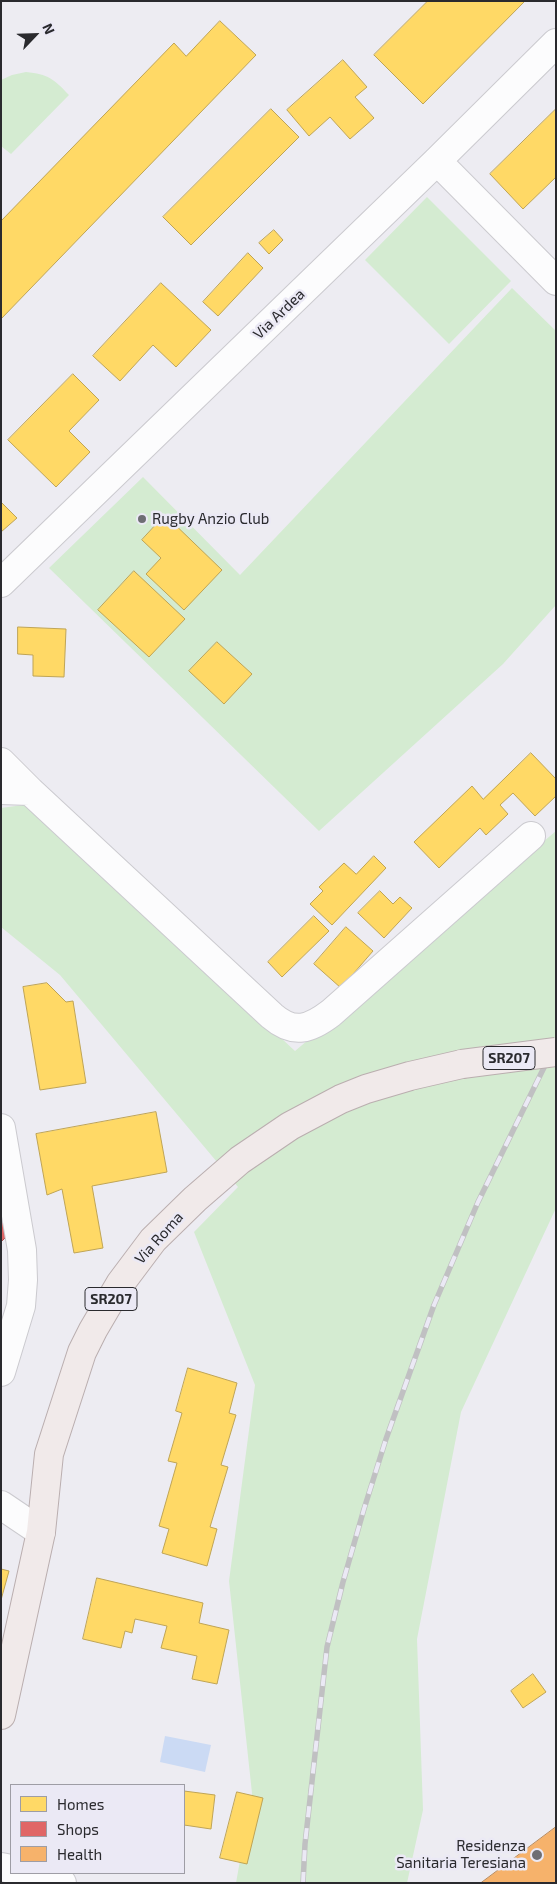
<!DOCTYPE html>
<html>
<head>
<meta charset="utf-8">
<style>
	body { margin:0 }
	#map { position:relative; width:557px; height:1884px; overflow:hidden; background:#edecf2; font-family:"Exo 2",sans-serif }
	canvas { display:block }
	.frame { position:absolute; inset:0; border:2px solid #2a2a2e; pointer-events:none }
	.legend { position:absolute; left:10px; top:1784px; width:175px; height:90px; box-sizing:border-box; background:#ebe9f5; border:1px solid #9e9da5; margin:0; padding:6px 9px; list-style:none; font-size:15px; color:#2a2a2e }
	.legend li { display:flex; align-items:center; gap:10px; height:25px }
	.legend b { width:25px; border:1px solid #9e9da5 }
	.north { position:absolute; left:10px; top:10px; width:50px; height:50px; -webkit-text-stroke:4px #ebe9f5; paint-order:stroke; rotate:66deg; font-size:14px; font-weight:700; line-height:20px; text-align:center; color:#2a2a2e }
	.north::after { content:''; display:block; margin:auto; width:18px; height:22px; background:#2a2a2e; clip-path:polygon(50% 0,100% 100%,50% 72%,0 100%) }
</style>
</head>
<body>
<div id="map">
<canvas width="557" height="1884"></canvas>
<div class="frame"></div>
<ul class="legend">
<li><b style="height:14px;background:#ffd966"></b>Homes</li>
<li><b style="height:14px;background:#e06666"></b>Shops</li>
<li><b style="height:14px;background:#f6b26b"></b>Health</li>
</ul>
<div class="north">N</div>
</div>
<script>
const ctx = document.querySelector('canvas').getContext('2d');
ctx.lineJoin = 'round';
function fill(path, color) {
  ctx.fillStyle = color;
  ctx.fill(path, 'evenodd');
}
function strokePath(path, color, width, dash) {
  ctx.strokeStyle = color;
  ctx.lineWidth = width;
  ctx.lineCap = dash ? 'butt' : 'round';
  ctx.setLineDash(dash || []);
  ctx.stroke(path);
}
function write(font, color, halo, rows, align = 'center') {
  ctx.font = font + ' "Exo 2",sans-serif';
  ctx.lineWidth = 5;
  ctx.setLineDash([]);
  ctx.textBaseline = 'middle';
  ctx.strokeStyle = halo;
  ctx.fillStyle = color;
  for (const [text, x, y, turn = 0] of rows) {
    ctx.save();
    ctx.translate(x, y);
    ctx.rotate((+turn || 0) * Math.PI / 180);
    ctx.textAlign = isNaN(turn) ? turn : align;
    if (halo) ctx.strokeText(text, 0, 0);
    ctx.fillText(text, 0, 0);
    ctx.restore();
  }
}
const green = new Path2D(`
	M 26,72 C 48,74 54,79 69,95 L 11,154 L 1,146 L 1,80 L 12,75 Z
	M 427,197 L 511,281 L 449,344 L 365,260 Z
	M 512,288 L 556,331 L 556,605 L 503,664 L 319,831 L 49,568 L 143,477 L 240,575 Z
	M 30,804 L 295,1051 L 556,831 L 556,1208 L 461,1412 L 417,1639 L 423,1810 L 407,1883 L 236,1883 L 252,1793 L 229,1581 L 255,1385 L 194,1232 L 238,1187 L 60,975 L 1,927 L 1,808 Z`);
const water = new Path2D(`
	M 165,1736 L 211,1745 L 205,1772 L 160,1762 Z`);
const homes = new Path2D(`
	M 428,1 L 525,1 L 423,104 L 374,55 Z
	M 220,21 L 256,55 L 1,319 L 1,221 L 174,43 L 186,56 Z
	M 343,60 L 367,87 L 355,97 L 374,118 L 350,139 L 330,117 L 309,136 L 287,110 Z
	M 271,109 L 299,137 L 191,245 L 163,217 Z
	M 556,109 L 556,177 L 523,209 L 490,174 Z
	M 274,230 L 283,240 L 269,254 L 259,243 Z
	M 248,253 L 263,268 L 218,316 L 203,302 Z
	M 161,283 L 211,330 L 176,367 L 153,345 L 120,381 L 93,356 Z
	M 73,374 L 99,400 L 69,431 L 90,452 L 56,487 L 8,440 Z
	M 1,502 L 17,518 L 1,532 Z
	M 165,515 L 222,570 L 184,610 L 146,574 L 161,558 L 142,540 Z
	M 134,571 L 185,619 L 149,657 L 98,610 Z
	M 18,627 L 66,629 L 64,677 L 33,676 L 33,655 L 18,654 Z
	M 217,642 L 252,674 L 224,704 L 189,671 Z
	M 531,753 L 556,779 L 556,796 L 535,816 L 513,793 L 500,805 L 508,814 L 486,835 L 480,828 L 439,868 L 414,842 L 472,786 L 483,799 Z
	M 374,856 L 386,868 L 332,925 L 310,904 L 323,891 L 319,887 L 344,863 L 356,874 Z
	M 380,891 L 393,904 L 400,897 L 412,908 L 384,938 L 358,913 Z
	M 314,916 L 329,931 L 282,977 L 268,962 Z
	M 346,927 L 373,951 L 341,988 L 314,964 Z
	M 47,983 L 66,1002 L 73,1001 L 86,1083 L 40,1090 L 23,987 Z
	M 156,1112 L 167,1172 L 92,1186 L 103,1248 L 74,1253 L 62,1189 L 47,1195 L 36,1134 Z
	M 188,1368 L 237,1383 L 229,1413 L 236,1415 L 221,1465 L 228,1467 L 210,1527 L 217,1529 L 207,1566 L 162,1553 L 169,1529 L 159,1526 L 177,1463 L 168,1461 L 182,1413 L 176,1411 Z
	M 1,1569 L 9,1571 L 1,1600 Z
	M 97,1578 L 203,1603 L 199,1623 L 229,1630 L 217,1684 L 192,1679 L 197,1656 L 161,1648 L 167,1626 L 135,1619 L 132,1633 L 125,1631 L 121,1648 L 83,1639 Z
	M 533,1674 L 546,1692 L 523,1708 L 511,1691 Z
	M 184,1791 L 215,1795 L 211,1829 L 184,1825 Z
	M 237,1792 L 263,1798 L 247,1864 L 220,1858 Z`);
const shops = new Path2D(`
	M 1,1195 L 16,1227 L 1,1242 Z`);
const health = new Path2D(`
	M 556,1827 L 556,1883 L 481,1883 Z`);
const minor = new Path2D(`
	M 437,161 L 556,281
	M 1,583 L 437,161 L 556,43
	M 1,762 L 30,791 L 1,790
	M 30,791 L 272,1016 C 294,1035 310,1029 331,1013 L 531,836
	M 1,1128 L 22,1250 L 23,1280 L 21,1306 L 1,1372
	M 1,1505 L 41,1532
	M 1,1867 L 11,1869
	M 24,1873 L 62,1883`);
const major = new Path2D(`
	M 1,1715 L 41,1532 L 49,1454 L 82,1352 L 93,1330 L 120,1284 L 153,1240 L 195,1199 L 240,1160 L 290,1126 L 341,1099 L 366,1089 L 410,1076 L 462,1064`);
const rail = new Path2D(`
	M 303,1883 L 305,1844 L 327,1647 L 343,1582 L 364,1509 L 386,1439 L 434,1305 L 478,1202 L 556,1043`);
const majorBridge = new Path2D(`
	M 462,1064 L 556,1052`);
const markers = [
	[142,519,5,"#6e6e73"],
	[537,1855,6,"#6e6e73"]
];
const shields = [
	[509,1058,52],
	[111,1299,52]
];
const shieldNames = [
	["SR207",509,1058],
	["SR207",111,1299]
];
const streetNames = [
	["Via Ardea",279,314,-44],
	["Via Roma",159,1238,-48]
];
const poiNames = [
	["Rugby Anzio Club",152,519],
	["Residenza",526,1846,"right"],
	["Sanitaria Teresiana",526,1863,"right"]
];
fill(green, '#d4ebd1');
fill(water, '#cbdaf4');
fill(homes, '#ffd966');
strokePath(homes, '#bfa455', 1);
fill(shops, '#e06666');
strokePath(shops, '#a95455', 1);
fill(health, '#f6b26b');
strokePath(health, '#b98959', 1);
strokePath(minor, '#cbcacf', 30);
strokePath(major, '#baaeaf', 30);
strokePath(minor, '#fcfcfd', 28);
strokePath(major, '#f1eaea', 28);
strokePath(rail, '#c0c0c2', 5.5);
strokePath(rail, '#ebe9f5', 4, [11]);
strokePath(majorBridge, '#baaeaf', 30, []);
strokePath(majorBridge, '#f1eaea', 28);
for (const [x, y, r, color] of markers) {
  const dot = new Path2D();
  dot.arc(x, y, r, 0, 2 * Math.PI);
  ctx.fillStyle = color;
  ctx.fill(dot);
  strokePath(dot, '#ebe9f5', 2);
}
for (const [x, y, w] of shields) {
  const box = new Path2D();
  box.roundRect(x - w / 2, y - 11.5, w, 23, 4);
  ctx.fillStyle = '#ebe9f5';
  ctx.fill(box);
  strokePath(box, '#2a2a2e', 1);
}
write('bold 14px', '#2a2a2e', null, shieldNames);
write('15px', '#2a2a2e', '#ebe9f5', streetNames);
write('15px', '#2a2a2e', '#ebe9f5', poiNames, 'left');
</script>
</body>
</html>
